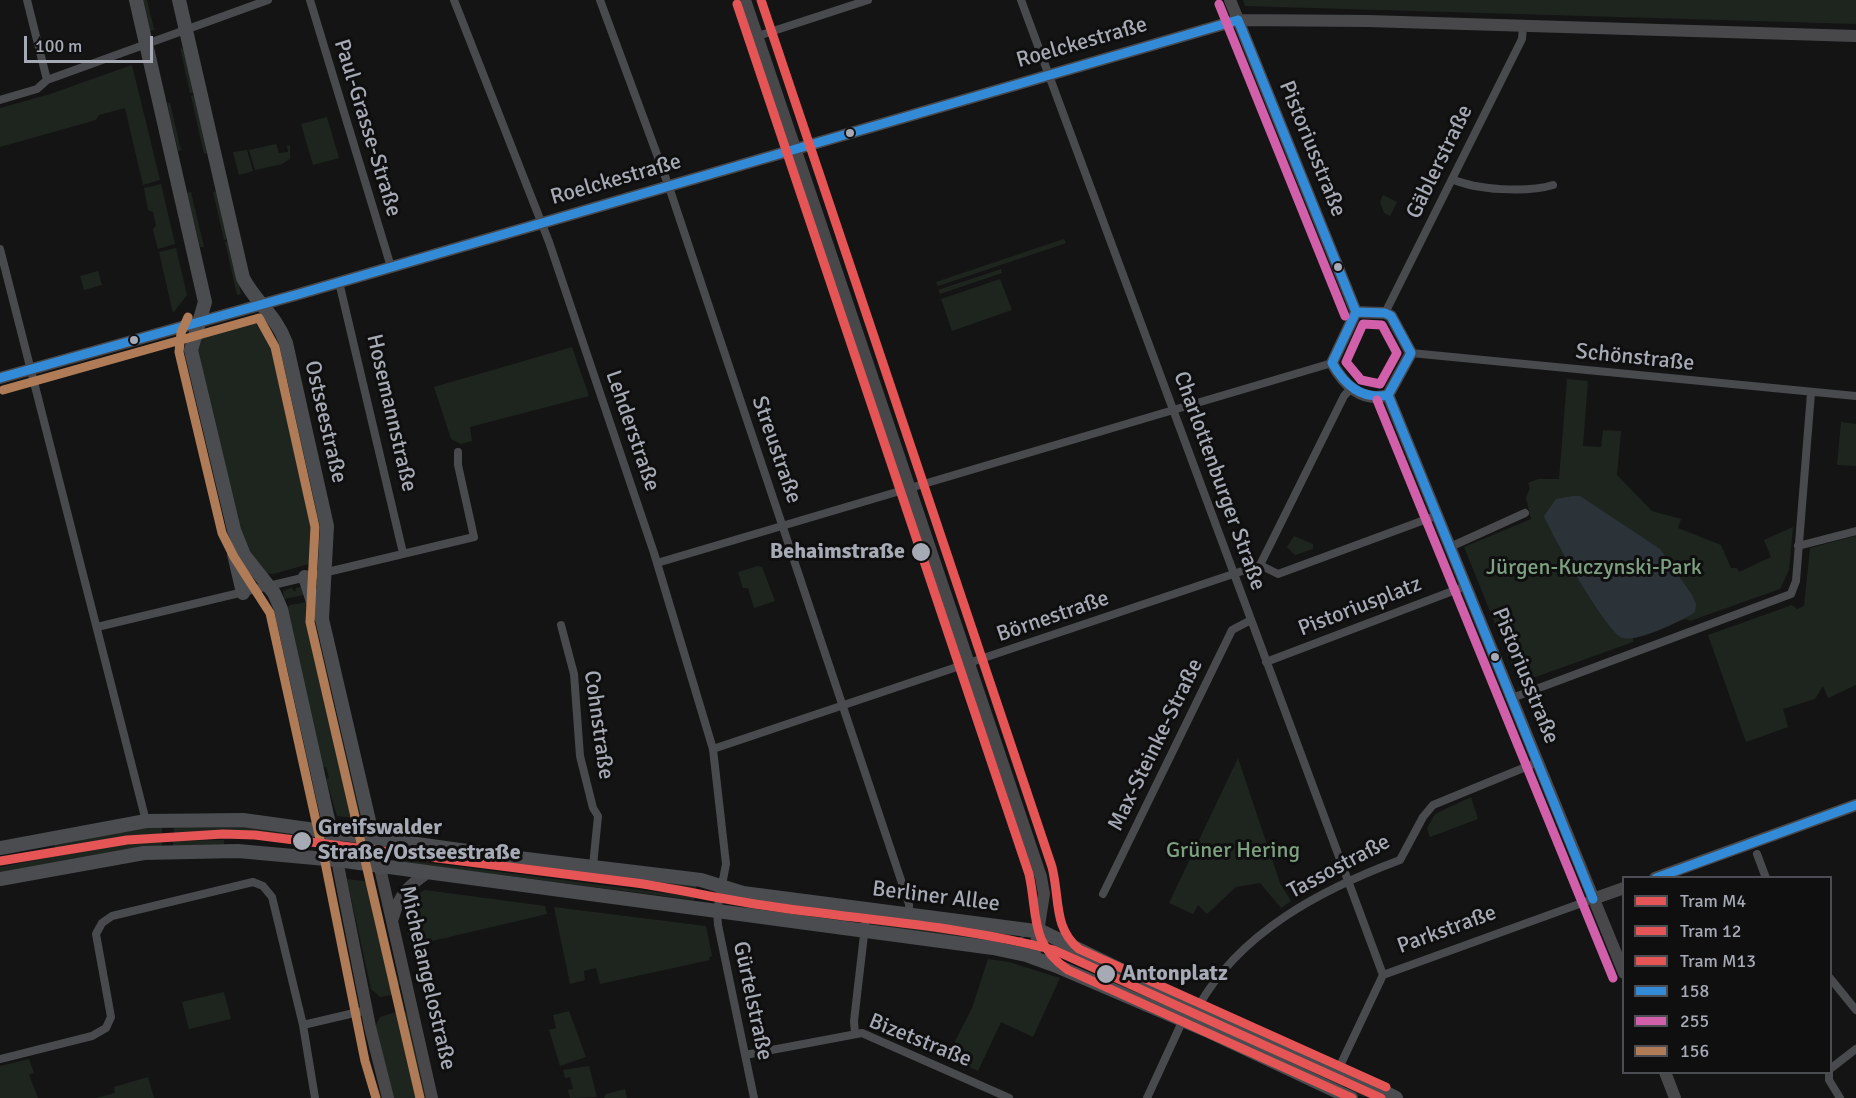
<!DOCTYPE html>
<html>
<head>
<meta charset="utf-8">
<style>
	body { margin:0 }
	#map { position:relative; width:1856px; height:1098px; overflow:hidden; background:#141415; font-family:Signika,sans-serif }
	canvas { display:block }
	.legend { position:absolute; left:1622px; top:876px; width:210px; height:198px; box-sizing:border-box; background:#0f0f10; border:2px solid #4b4d52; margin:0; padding:8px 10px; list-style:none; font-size:18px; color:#a6aab5 }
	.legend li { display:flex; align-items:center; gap:12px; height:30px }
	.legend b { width:30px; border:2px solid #4b4d52 }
	.scale { position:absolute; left:24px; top:36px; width:129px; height:27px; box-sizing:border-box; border:3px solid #a6aab5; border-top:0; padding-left:8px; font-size:18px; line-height:21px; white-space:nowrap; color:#a6aab5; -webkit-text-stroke:4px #0f0f10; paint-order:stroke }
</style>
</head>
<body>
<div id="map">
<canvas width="1856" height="1098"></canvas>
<ul class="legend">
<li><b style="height:8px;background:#e55555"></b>Tram M4</li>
<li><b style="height:8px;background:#e55555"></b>Tram 12</li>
<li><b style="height:8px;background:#e55555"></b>Tram M13</li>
<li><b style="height:8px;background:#338bd7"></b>158</li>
<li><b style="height:8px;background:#d25fa9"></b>255</li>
<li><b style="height:8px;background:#b07c57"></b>156</li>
</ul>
<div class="scale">100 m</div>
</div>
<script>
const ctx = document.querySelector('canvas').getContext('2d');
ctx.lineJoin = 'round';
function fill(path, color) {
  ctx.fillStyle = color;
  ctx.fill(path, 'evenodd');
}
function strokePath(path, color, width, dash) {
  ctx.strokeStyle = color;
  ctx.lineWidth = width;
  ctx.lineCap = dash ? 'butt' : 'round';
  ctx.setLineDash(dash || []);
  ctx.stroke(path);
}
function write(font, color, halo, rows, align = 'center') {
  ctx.font = font + ' Signika,sans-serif';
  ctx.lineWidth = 6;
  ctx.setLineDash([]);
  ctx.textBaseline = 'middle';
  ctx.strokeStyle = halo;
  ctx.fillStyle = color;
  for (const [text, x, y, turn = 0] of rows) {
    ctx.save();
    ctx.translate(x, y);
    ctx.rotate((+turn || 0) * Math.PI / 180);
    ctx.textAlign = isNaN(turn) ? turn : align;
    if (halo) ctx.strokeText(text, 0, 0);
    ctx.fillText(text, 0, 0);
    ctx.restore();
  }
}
const green = new Path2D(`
	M 142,0 L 147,0 L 154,29 L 160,28 L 150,31 Z
	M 1243,0 L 1856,0 L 1856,24 L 1245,6 Z
	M 180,47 L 184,50 L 194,92 L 190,93 Z
	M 132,65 L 160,180 L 143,185 L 125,108 L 99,115 L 96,120 L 0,147 L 0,108 L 50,94 Z
	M 194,95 L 208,153 L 204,154 L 191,96 Z
	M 167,103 L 170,103 L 181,150 L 178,151 Z
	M 327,117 L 339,158 L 313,165 L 301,124 Z
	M 276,144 L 279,153 L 288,152 L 287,145 L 290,146 L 290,159 L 282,164 L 255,170 L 249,150 Z
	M 247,150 L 253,171 L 239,175 L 233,152 Z
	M 161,184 L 175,244 L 158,249 L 153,230 L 156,225 L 153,212 L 148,210 L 144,188 Z
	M 217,191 L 228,239 L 224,240 L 213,192 Z
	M 191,192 L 204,247 L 200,247 L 187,193 Z
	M 1383,195 L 1397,202 L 1390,216 L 1384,213 L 1380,202 Z
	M 1064,239 L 1066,243 L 938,286 L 936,282 Z
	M 229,241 L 241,294 L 237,295 L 225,242 Z
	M 176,248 L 187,295 L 173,313 L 159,252 Z
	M 1001,269 L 1002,273 L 940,294 L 938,290 Z
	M 98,271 L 102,285 L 84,290 L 80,276 Z
	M 1000,279 L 1012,310 L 952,331 L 941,299 Z
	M 259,319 L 263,323 L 269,321 L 284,366 L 276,368 L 310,513 L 318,511 L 320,518 L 313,520 L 316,536 L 322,535 L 316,562 L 273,574 L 265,573 L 242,540 L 197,345 L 203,334 Z
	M 572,347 L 589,396 L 470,427 L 472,441 L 461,444 L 451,439 L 434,387 Z
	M 1567,379 L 1588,381 L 1583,446 L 1601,447 L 1603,430 L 1621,431 L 1617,475 L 1652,511 L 1681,519 L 1678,528 L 1721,545 L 1731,568 L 1737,568 L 1739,572 L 1771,557 L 1764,540 L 1793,527 L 1789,570 L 1780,589 L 1690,621 L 1686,619 L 1633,638 L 1633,642 L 1519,683 L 1464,547 L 1531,519 L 1526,498 L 1530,488 L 1528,483 L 1538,479 L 1559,479 Z
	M 1841,422 L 1856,424 L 1856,466 L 1837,465 Z
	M 1294,536 L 1313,544 L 1313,549 L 1295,555 L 1287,547 Z
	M 1856,536 L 1856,685 L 1828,698 L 1823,686 L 1815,699 L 1783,709 L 1788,727 L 1746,742 L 1708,635 L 1792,605 L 1797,609 L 1804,606 L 1810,548 Z
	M 758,566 L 762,567 L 775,601 L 754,608 L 748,588 L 743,588 L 738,572 Z
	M 304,586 L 308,594 L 284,599 L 283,591 L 292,588 L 295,592 L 296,588 Z
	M 306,602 L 311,605 L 361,819 L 337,816 L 326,779 L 329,778 L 326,767 L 323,767 L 286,609 L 290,605 Z
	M 1238,758 L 1280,883 L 1291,901 L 1281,908 L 1260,883 L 1236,887 L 1207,914 L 1198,905 L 1193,914 L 1169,903 Z
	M 1471,797 L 1478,819 L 1430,837 L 1427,828 L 1435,814 Z
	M 231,824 L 307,832 L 307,840 L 244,832 L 174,833 L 173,825 Z
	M 162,825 L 162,833 L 55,849 L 54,843 Z
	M 162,840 L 162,846 L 0,873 L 0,867 L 99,848 Z
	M 224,840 L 224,846 L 173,847 L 173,841 Z
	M 483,858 L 696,885 L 696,889 L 483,862 Z
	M 399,859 L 695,897 L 694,900 L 440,867 L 401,866 Z
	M 347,879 L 372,882 L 391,961 L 400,983 L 396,994 L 380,997 L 371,989 Z
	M 425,890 L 545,906 L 547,914 L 411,946 C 405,924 400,902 425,890 Z
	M 746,900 L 846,913 L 848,924 L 736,910 L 737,907 L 744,908 Z
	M 554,907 L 706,926 L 712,956 L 709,957 L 710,960 L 600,984 L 596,968 L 584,971 L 585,980 L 570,984 Z
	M 883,915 L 998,930 L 998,934 L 991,933 L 990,941 L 881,929 Z
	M 988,959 L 1009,962 L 1060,978 L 1033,1037 L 1001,1022 L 978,1071 L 947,1057 L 972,1008 Z
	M 224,992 L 231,1019 L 189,1029 L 182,1002 Z
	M 1179,1001 L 1348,1081 L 1339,1089 L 1173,1014 Z
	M 402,1010 L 407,1013 L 428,1098 L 393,1098 L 375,1027 L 380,1017 Z
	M 569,1011 L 586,1057 L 560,1066 L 549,1030 L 556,1028 L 553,1015 Z
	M 29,1059 L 34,1073 L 29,1075 L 38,1098 L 0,1098 L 0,1066 Z
	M 589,1066 L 597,1097 L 570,1098 L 568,1090 L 573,1089 L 570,1077 L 565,1078 L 563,1070 Z
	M 148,1077 L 154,1098 L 96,1098 L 115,1093 L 114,1087 Z
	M 1355,1081 L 1387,1098 C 1374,1098 1355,1098 1346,1089 Z
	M 625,1089 L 627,1098 L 604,1098 L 606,1094 Z`);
const water = new Path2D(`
	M 1573,496 L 1580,496 L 1660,549 L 1692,595 L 1696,604 L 1695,612 C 1681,621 1639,642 1623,638 C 1608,635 1551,534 1544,516 L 1556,499 Z`);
const street = new Path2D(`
	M 27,0 L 47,80
	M 310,0 L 391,267
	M 454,0 L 549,242 L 654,553 L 713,749 L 726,864 L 717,911 L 718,925 L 754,1098
	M 600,0 L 669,187 L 909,904 L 909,914
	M 1021,0 L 1383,975
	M 758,36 L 868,0
	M 0,100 L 37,89 L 47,80 L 268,0
	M 1452,179 C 1476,190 1527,193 1553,185
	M 0,249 L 146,821
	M 339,282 L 403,553
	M 1385,313 L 1522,39 L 1523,26
	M 1411,353 L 1856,396
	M 1798,546 L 1856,531
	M 1450,547 L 1525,513
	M 657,563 L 1332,363
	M 1260,565 L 1344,396 L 1352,387
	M 561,625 L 574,674 L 580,756 L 593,808 L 598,816 L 593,866
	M 97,627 L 474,537 L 458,465 L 458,452
	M 1266,662 L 1466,586
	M 1512,698 L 1791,594 L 1796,581 L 1811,393
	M 713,749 L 1260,565 L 1278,574 L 1438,515
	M 1757,854 L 1766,878
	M 1103,894 L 1232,630 L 1251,620
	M 1830,978 L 1856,1010
	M 1198,1007 C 1240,932 1322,889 1400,860 L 1423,817 L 1433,805 L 1538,762
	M 303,1025 L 367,1010
	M 855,1033 L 854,1021 L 867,909
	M 745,1055 L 862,1033 L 1009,1098
	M 0,1059 L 92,1036 L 106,1028 L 111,1017 L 96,934 L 102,923 L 112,916 L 253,882 L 263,886 L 272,897 L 303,1025 L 315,1098
	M 1830,1069 L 1856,1049
	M 1338,1070 L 1383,975 L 1593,899
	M 1829,1072 L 1829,1080 L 1840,1098
	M 1147,1098 L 1182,1022`);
const secondary = new Path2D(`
	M 745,0 L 1041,877 L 1044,894 L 1034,957
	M 1230,0 L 1356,312
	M 1356,312 L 1385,313 L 1391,316 L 1411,353 L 1388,395 C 1362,403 1344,385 1332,363 Z
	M 0,378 L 299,294 L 1238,20 L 1368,21 L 1856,36
	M 1388,395 L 1624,973
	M 337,860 L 370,1027 L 388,1098
	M 380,868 L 432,1098
	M 1655,878 L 1856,805
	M 1593,899 L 1624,888
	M 393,918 C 399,895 408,886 427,873
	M 1665,1072 L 1675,1098`);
const primary = new Path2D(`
	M 136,0 L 205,302 L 191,350 L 234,530 L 244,555 L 274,593 L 281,609 L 337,860
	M 179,0 L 243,278 C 256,303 276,315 286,343 L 327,526 L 322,619 L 380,868
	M 239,545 L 234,554 L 243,593
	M 305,577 L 315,608 L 321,617
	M 0,848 L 146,821 L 243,820 L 518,858 L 701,880 L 743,893 L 1043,932 L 1205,1011 L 1350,1074 L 1396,1098
	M 0,879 L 144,853 L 238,851 L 337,860 L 993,948 L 1026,955 L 1059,967 L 1206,1030 L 1351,1098`);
const tram = new Path2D(`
	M 1000,940 C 1027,941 1041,931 1045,904`);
const bus1 = new Path2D(`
	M 1238,20 L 1356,312
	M 1356,312 L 1385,313 L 1391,316 L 1411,353 L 1388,395 C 1361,400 1345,385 1332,363 Z
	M 0,378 L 299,294 L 1238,20
	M 1388,395 L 1593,899
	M 1656,878 L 1856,805`);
const bus2 = new Path2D(`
	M 1219,4 L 1345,316
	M 1363,324 L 1382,325 L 1397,353 L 1380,384 L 1361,380 L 1346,362 Z
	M 1377,400 L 1613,978`);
const bus3 = new Path2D(`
	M 188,317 L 181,333 L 179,352 L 222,533 L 234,557 L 270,613 L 325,862 L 365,1061 L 376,1098
	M 3,390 L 259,318 L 275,347 L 315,527 L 310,622 L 420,1098`);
const tram1 = new Path2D(`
	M 0,861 L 127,840 L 223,834 L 255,835 L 636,883 C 678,889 720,899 762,905 C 859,920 958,925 1054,950 L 1381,1098`);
const tram2 = new Path2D(`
	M 737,4 L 1029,874 C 1038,914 1029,943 1068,970 L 1352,1098`);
const tram3 = new Path2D(`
	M 761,0 L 1052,867 C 1060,898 1053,928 1079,949 L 1386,1087`);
const markers = [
	[850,133,5,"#a6aab5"],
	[1338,267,5,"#a6aab5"],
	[134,340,5,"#a6aab5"],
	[921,552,10,"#a6aab5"],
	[1495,657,5,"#a6aab5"],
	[302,841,10,"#a6aab5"],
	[1106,974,10,"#a6aab5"]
];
const streetNames = [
	["Roelckestraße",1082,43,-16],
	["Paul-Grasse-Straße",367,128,73],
	["Pistoriusstraße",1312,149,68],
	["Gäblerstraße",1440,162,-64],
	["Roelckestraße",616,180,-16],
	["Schönstraße",1635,358,6],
	["Hosemannstraße",391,413,77],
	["Ostseestraße",325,422,77],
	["Lehderstraße",632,431,71],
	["Streustraße",776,450,71],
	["Charlottenburger Straße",1219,481,70],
	["Pistoriusplatz",1360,607,-21],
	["Börnestraße",1053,617,-19],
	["Pistoriusstraße",1525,676,68],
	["Cohnstraße",598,725,82],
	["Max-Steinke-Straße",1156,745,-64],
	["Tassostraße",1339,867,-28],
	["Berliner Allee",936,897,7],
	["Parkstraße",1447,930,-20],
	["Michelangelostraße",427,978,77],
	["Gürtelstraße",752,1001,78],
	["Bizetstraße",920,1041,22]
];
const stopNames = [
	["Behaimstraße",905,552,"right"],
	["Greifswalder",318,828],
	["Straße/Ostseestraße",318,853],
	["Antonplatz",1122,974]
];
const parkNames = [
	["Jürgen-Kuczynski-Park",1594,568],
	["Grüner Hering",1233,851]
];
fill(green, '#1e251f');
fill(water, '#2b3339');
strokePath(street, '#494a4d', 8);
strokePath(secondary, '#48484b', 12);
strokePath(primary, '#4b4c4f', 14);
strokePath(tram, '#494a4d', 1.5);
strokePath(bus1, '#338bd7', 9);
strokePath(bus2, '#d25fa9', 9);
strokePath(bus3, '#b07c57', 9);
strokePath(tram1, '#e55555', 9);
strokePath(tram2, '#e55555', 9);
strokePath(tram3, '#e55555', 9);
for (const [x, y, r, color] of markers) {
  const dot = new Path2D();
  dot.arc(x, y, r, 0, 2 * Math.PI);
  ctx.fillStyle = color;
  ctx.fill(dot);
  strokePath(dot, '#0f0f10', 2);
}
write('22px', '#a6aab5', '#0f0f10', streetNames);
write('bold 22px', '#a6aab5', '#0f0f10', stopNames, 'left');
write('22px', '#7da081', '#0f0f10', parkNames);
</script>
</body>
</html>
